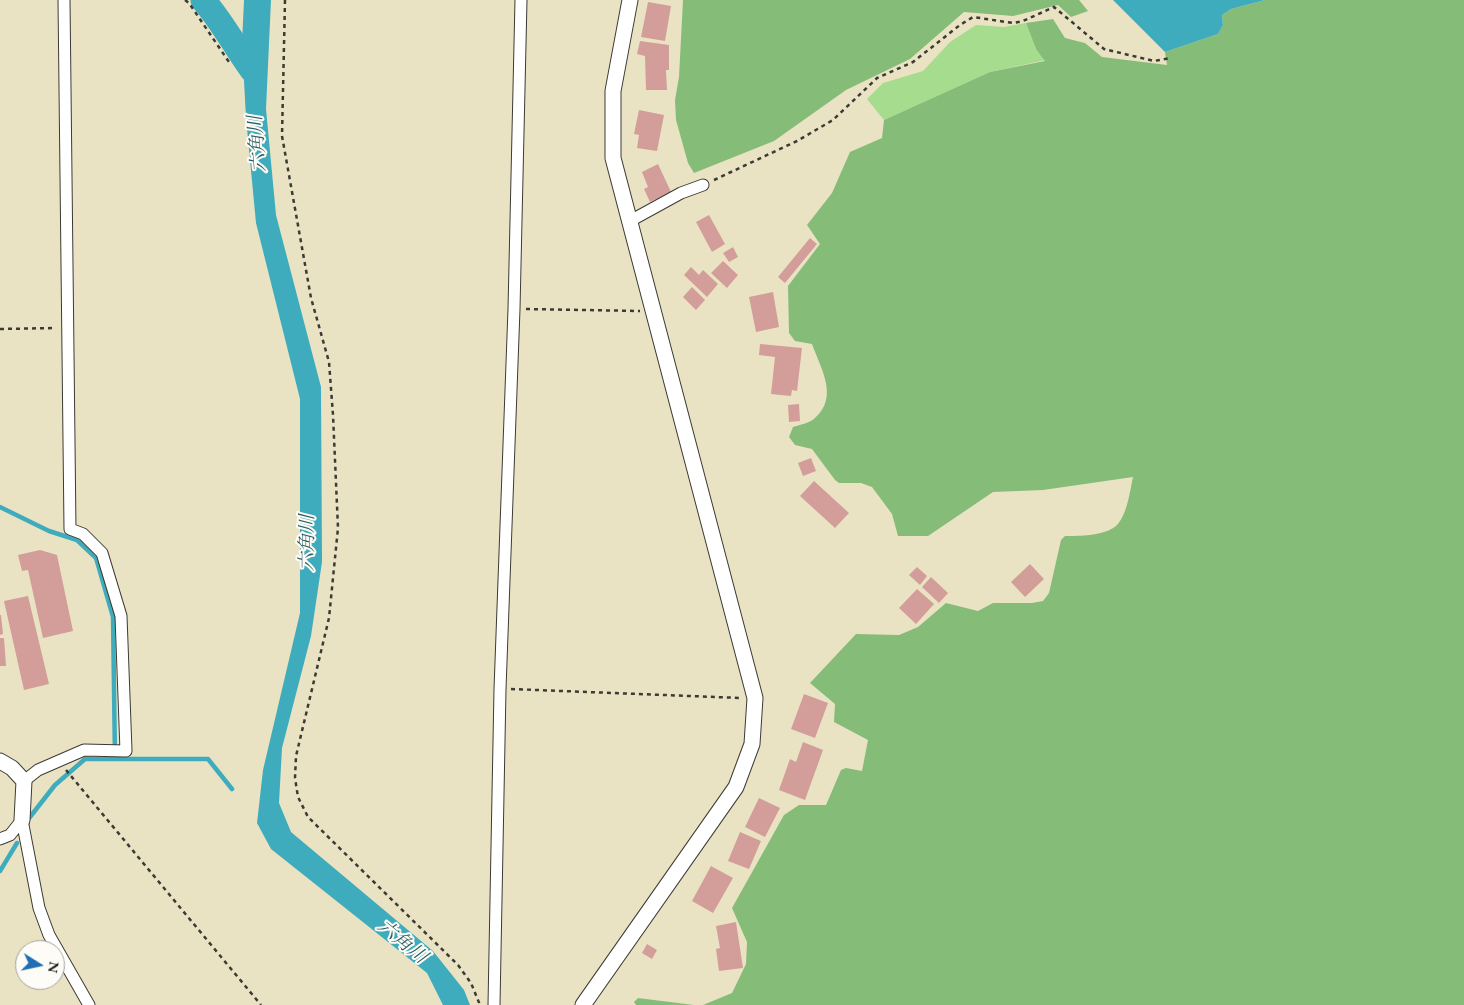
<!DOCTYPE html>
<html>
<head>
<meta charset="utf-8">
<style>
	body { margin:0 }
	#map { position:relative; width:1464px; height:1005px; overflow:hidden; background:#eae3c3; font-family:"EB Garamond",serif }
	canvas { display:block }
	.north { position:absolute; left:15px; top:940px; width:50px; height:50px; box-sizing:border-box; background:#fdfcf7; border:1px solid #a3a29f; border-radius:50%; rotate:100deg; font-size:14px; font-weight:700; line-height:20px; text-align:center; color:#1c1c1c }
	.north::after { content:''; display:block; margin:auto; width:18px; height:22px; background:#1f6fb2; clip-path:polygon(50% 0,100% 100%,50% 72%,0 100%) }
</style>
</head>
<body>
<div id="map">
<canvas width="1464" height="1005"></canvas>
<div class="north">N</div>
</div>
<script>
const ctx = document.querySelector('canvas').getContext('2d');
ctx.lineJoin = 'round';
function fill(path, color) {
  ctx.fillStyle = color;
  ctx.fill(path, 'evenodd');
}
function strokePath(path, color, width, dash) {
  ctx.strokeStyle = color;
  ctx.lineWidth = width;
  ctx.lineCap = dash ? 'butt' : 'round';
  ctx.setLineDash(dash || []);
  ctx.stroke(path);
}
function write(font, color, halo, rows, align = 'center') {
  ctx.font = font + ' "EB Garamond","Noto Serif JP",serif';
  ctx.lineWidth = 4;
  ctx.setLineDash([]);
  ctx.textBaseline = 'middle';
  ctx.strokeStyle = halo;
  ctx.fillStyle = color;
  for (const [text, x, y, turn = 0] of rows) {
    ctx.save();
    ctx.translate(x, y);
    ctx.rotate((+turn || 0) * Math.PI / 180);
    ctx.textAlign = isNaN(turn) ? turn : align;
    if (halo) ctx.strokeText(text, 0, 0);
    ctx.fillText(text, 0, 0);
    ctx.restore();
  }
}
const green = new Path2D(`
	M 1026,23 L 1036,49 L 1046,60 L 990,72 L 884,120 L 867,99 L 883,83 L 923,71 L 950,42 L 976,25 L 1004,27 Z`);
const forest = new Path2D(`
	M 683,0 L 1079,0 L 1088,11 L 1071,17 L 1058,5 L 1013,16 L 964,12 L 910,59 L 846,90 L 774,141 L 694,173 L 688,163 L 676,120 L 675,100 L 679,77 Z
	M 1265,0 L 1464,0 L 1464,1005 L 703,1005 L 732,993 L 746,964 L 747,942 L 732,908 L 784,815 L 799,805 L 826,805 L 841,770 L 846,768 L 862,771 L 868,740 L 834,722 L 835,704 L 810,683 L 856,634 L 899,635 L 918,627 L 946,603 L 978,611 L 993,603 L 1032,603 L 1043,601 L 1049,593 L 1061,540 L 1065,536 C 1079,536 1104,536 1116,526 C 1127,516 1130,491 1133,477 L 1043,490 L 993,492 L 928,536 L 898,536 L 892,514 L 872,487 L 861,483 L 839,483 L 835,480 L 812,449 L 795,445 L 789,437 L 793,427 C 799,425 810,423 815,418 C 839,397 821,369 812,344 L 795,341 L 789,333 L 788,286 L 820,244 L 807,225 L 832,193 L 850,152 L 882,138 L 884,120 L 990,72 L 1045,61 L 1036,49 L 1026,23 L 1053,19 L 1065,38 L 1085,43 L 1102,57 L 1167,65 L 1165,52 L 1218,34 L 1223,25 L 1222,15 L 1231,9 Z
	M 638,998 L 694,1005 L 636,1005 L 634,1002 Z`);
const water = new Path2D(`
	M 244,0 L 271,0 L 266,109 L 276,215 L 321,387 L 322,562 L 311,636 L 282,748 L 279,803 L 291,832 L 433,951 L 464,990 L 470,1005 L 443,1005 L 427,973 L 271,849 L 257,823 L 263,770 L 300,613 L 300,399 L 256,223 L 246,118 L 242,43 Z
	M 1113,0 L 1265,0 L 1231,9 L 1222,15 L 1223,25 L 1218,34 L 1165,52 Z`);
const stream = new Path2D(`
	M 0,507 L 49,531 L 77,540 L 96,558 L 113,617 L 115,759
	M 30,817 L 55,785 L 85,759 L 208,759 L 232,789
	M 0,871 L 17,843`);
const river = new Path2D(`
	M 203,0 C 222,21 235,47 252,70`);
const building = new Path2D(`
	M 648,2 L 671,6 L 665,41 L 641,37 Z
	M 640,41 L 669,45 L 669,70 L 666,70 L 667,90 L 646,90 L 645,56 L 637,54 Z
	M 639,110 L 664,115 L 657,151 L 637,148 L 639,135 L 634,134 Z
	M 658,164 L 671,192 L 650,202 L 644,189 L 648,187 L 642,172 Z
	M 709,215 L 725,244 L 712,252 L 696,222 Z
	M 810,238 L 817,244 L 785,283 L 778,277 Z
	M 733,247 L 738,257 L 729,262 L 723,253 Z
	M 723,261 L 738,275 L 727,288 L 711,273 Z
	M 691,267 L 699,275 L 703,270 L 718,284 L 707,297 L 684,275 Z
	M 692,287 L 705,300 L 696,310 L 683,297 Z
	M 773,292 L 779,327 L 756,332 L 749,297 Z
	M 760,344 L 802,348 L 797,391 L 792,390 L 791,396 L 771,394 L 775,357 L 759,355 Z
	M 799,404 L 800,421 L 789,422 L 788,405 Z
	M 811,458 L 816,471 L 803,476 L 798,463 Z
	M 814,481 L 849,513 L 835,528 L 800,496 Z
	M 40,550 L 57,555 L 73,631 L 43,638 L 28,570 L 22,571 L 18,555 Z
	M 1030,564 L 1044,579 L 1025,597 L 1011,582 Z
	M 917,567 L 927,576 L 920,585 L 909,575 Z
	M 931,577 L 948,593 L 939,603 L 922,587 Z
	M 917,589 L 934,604 L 916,624 L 899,608 Z
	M 28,596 L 49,684 L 24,690 L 4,601 Z
	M 0,615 L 1,615 L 3,634 L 0,635 Z
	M 0,638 L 4,638 L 6,666 L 0,666 Z
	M 804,694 L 828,703 L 815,738 L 791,729 Z
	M 803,742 L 823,750 L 805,800 L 779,790 L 790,759 L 796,762 Z
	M 759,798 L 780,808 L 765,837 L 745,827 Z
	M 740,832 L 761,841 L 749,869 L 728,861 Z
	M 711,866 L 733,878 L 713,913 L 692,901 Z
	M 736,922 L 743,968 L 719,971 L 716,949 L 720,948 L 716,926 Z
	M 647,944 L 657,950 L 652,959 L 642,953 Z`);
const path = new Path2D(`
	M 185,0 L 189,3 L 229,62
	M 285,0 L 282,136 L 311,298 L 329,362 L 333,415 L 338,528 L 329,618 L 296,756 L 295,778 L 298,797 L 308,817 L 458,965 L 471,983 L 480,1005
	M 714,180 L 797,141 L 833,120 L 877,78 L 913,62 L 960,25 L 973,17 L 1013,23 L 1023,21 L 1054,7 L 1104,49 L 1154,61 L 1170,58
	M 526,309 L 640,311
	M 0,329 L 56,328
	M 511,689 L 741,698
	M 66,770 L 261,1005`);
const street = new Path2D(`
	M 630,221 L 681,193 L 703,185
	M 24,781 L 38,770 L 84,750 L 126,751 L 121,616 L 102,553 L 83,534 L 70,529 L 64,0
	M 22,820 L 39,908 L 49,935 L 89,1005
	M 0,839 L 10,835 L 22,820
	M 494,1005 L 500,689 L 514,309 L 521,0`);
const secondary = new Path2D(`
	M 0,761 L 12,768 L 24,781 L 22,820
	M 583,1005 L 736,787 L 752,744 L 755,698 L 613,158 L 613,91 L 630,0`);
const waterNames = [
	["六角川",258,144,-95],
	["六角川",308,543,-90],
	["六角川",402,942,39]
];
fill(green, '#a5dc8d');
fill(forest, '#84bc78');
fill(water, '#3eacbc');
strokePath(stream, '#3eacbc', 4.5);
strokePath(river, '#3eacbc', 25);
fill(building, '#d39d9a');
strokePath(street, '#3b3a35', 13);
strokePath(secondary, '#3b3a35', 17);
strokePath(path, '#3b3a35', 2.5, [4, 4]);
strokePath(street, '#fff', 11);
strokePath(secondary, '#fff', 15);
write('italic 19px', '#2b5d64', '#fdfcf7', waterNames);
</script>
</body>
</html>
